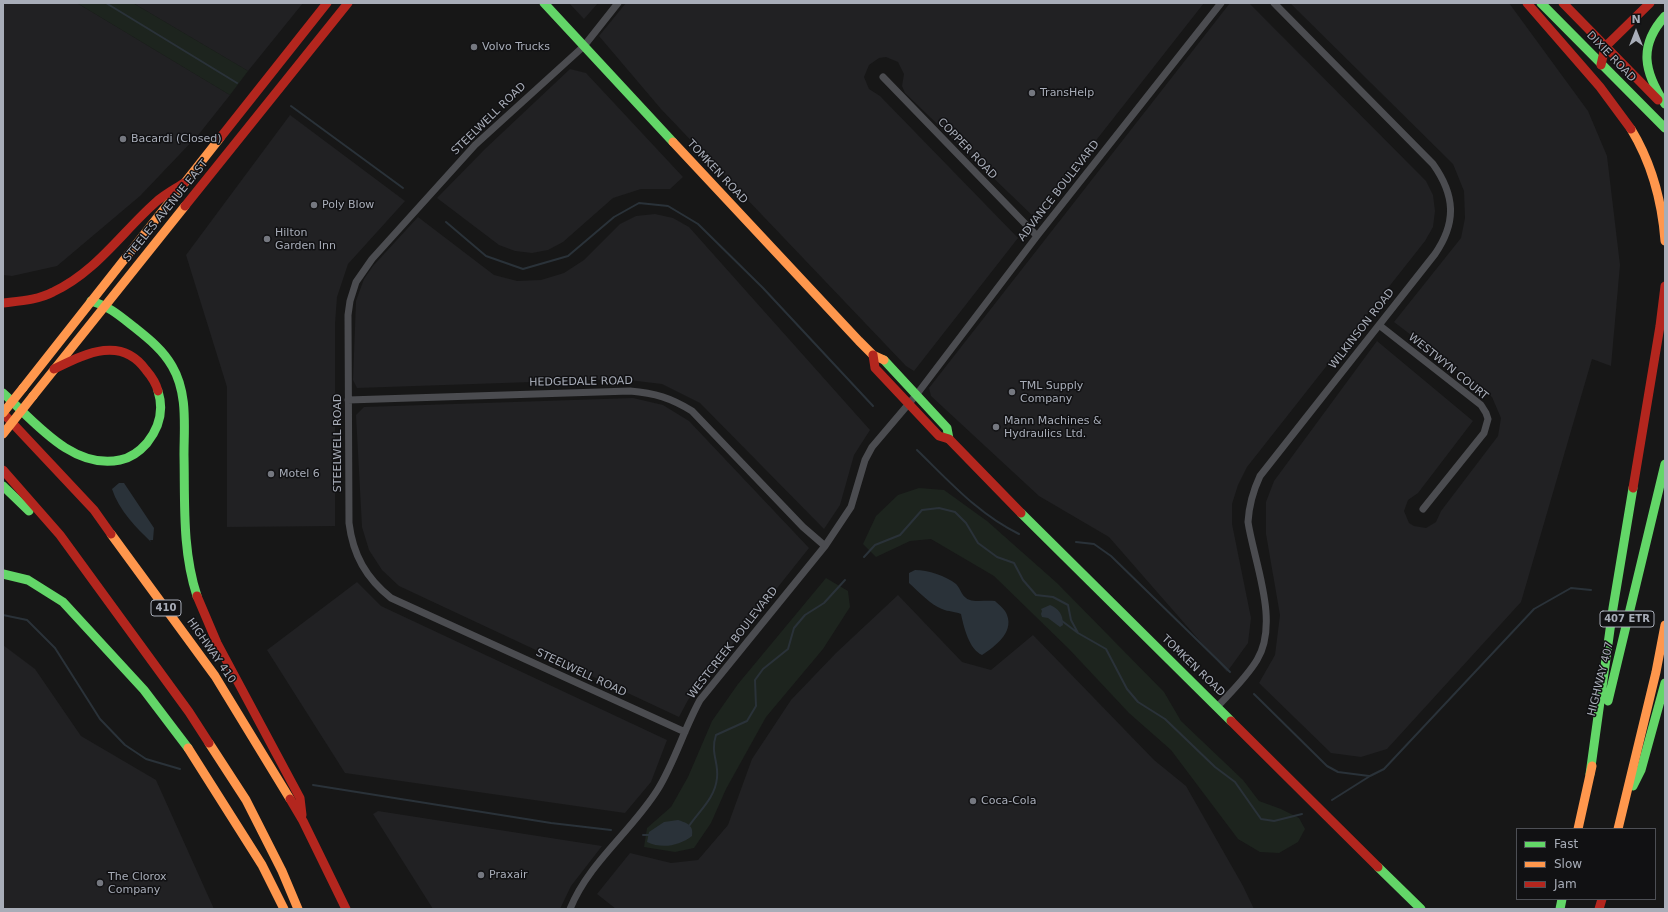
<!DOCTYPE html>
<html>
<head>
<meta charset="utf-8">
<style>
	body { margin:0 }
	#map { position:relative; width:1668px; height:912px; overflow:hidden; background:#171717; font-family:"DejaVu Sans",sans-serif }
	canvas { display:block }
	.frame { position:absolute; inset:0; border:4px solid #a8adb8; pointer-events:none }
	.legend { position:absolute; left:1516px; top:828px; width:140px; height:72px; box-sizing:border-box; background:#111113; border:1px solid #4d4f55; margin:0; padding:5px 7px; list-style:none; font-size:12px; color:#a8adb8 }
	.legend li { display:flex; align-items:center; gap:8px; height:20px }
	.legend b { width:20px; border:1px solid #4d4f55 }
	.north { position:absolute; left:1616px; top:12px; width:40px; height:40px; -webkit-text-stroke:3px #111113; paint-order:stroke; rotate:0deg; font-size:11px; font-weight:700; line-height:16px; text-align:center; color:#a8adb8 }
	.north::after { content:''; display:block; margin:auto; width:14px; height:18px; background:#a8adb8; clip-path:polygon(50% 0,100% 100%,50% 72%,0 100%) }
</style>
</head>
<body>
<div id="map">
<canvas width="1668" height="912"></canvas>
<div class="frame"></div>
<ul class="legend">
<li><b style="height:5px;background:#63d668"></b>Fast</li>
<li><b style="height:5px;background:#ff974d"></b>Slow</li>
<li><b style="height:5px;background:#b3261e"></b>Jam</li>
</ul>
<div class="north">N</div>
</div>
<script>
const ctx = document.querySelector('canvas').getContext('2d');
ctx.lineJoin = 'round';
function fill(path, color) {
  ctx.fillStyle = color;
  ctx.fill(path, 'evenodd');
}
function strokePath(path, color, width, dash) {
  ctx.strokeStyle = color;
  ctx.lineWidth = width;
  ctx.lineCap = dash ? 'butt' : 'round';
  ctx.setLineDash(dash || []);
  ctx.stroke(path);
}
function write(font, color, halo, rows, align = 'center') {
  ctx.font = font + ' "DejaVu Sans",sans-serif';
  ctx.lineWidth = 3;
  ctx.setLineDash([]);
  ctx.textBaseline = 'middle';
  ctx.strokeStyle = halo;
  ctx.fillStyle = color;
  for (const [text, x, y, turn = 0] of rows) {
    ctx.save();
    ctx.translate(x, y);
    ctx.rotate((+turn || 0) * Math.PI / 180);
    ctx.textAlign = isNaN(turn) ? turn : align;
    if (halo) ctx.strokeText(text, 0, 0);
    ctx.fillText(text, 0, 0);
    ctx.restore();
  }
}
const built = new Path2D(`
	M 3,3 L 77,3 L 230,95 L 199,134 L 140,196 L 57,266 L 12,276 L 3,275 Z
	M 133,3 L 303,3 L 248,71 Z
	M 569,3 L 598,3 L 584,19 Z
	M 626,3 L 1204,3 L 1035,218 L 905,93 L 902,86 L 904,74 L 898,62 L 886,57 L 879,58 L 869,65 L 864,77 L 869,89 L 880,96 L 1018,238 L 914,371 L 906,366 L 661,109 L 599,36 Z
	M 1230,3 L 1249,3 L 1426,181 L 1433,195 L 1435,211 L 1433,227 L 1425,241 L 1247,467 L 1238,485 L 1232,504 L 1232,524 L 1251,618 L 1248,643 L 1227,672 L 1109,537 L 1039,496 L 931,396 L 929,388 Z
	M 1290,3 L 1509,3 L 1588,111 L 1607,156 L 1620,265 L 1611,366 L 1592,359 L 1521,602 L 1387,749 L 1361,757 L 1331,753 L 1259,683 L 1275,655 L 1280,615 L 1266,534 L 1266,502 L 1274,481 L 1377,341 L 1473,421 L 1418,493 L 1408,500 L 1404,511 L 1409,523 L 1414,526 L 1426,528 L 1436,522 L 1441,511 L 1498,436 L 1501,418 L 1492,397 L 1394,322 L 1461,238 L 1465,218 L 1464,191 L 1453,164 Z
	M 570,69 L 586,73 L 683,177 L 670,189 L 641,189 L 613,198 L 563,242 L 548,250 L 532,253 L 515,251 L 499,245 L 437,198 L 485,149 Z
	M 290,115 L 405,201 L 348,264 L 337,297 L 335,324 L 335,526 L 227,527 L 227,387 L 186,255 Z
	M 655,214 L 673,218 L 689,227 L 870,430 L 854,455 L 840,505 L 824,529 L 700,403 L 662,384 L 620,379 L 357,388 L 353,380 L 356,301 L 364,279 L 373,266 L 418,217 L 494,275 L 517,281 L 541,280 L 564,273 L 584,260 L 620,224 L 636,216 Z
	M 633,398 L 663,405 L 689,421 L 809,548 L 704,680 L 688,700 L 679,717 L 399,586 L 382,570 L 369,550 L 362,527 L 356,415 L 364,407 Z
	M 357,582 L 381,606 L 667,740 L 651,782 L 625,813 L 345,773 L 267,650 Z
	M 898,595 L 962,662 L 991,670 L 1033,635 L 1154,760 L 1186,786 L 1243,886 L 1254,909 L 616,909 L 597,894 L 630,853 L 671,863 L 698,860 L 728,825 L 752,759 L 791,700 L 836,653 Z
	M 3,645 L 35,669 L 81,736 L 156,780 L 214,909 L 3,909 Z
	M 378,811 L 602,846 L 571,886 L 560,909 L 433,909 L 373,814 Z`);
const green = new Path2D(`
	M 77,3 L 133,3 L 248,71 L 230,95 Z
	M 919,488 L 944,490 L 987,521 L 1057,583 L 1164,692 L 1181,721 L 1243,780 L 1259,801 L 1281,809 L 1299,818 L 1305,829 L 1298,842 L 1279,853 L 1260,852 L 1238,839 L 1171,750 L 1129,713 L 1069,649 L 994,576 L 931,539 L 910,541 L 876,557 L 863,544 L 876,516 L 898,495 Z
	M 826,578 L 848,591 L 850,607 L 823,649 L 766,717 L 726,789 L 711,823 L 694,848 L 675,852 L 644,847 L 647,828 L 671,807 L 688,777 L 712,721 L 738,684 Z`);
const water = new Path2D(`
	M 119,483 L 124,483 L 154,528 L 153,540 L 150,540 L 151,542 C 137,528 119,511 112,489 Z
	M 915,570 C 928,570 946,576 956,584 C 961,589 962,598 970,600 C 975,602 988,600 995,601 C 999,605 1005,609 1007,615 C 1014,633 994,647 982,655 C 969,649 964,628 961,614 C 954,611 949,612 942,609 C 931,605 918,591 909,583 L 909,573 Z
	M 1050,605 C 1059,609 1063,614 1063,625 L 1060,627 L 1048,618 L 1042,617 L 1041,614 L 1042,611 L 1041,609 Z
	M 678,820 C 687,823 694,825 692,836 C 679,846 662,849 647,842 L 649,832 L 664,822 Z`);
const stream = new Path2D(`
	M 106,3 L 237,83
	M 291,106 L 403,188
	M 446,222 L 486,256 L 523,269 L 568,256 L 614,217 L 639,203 L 668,206 L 698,224 L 763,288 L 873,406
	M 917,450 C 949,481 978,514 1019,534
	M 1076,542 L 1094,544 L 1111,556 L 1230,672
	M 864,557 L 875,545 L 900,535 L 922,510 L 939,508 L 955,512 L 966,523 L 978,543 L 997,557 L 1014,563 L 1023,580 L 1036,595 L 1053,597 L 1068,605 L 1071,620 L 1078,633 L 1106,649 L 1127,689 L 1138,702 L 1165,719 L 1215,767 L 1235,782 L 1261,819 L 1274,821 L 1302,814
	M 3,615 L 27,620 L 55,648 L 100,719 L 125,745 L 146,759 L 180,769
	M 1062,621 L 1078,633
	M 1254,694 L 1327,766 L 1338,772 L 1369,776
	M 313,785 L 551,823 L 611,830
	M 1332,800 L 1370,776 L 1384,769 L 1534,609 L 1571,588 L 1591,590
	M 689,826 C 700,810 715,798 717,778 C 719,762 710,753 716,735 L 747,721 L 756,706 L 755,680 L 763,669 L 788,649 L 794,628 L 805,615 L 824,603 L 845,580
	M 643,835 L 649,835`);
const street = new Path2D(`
	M 618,3 L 584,46 L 475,145 L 372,259 L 356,282 L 350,301 L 348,315 L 349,523 C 353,555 366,578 391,598 L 685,732
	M 883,77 L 1037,236
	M 1379,325 L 1481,405 L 1486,413 L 1488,419 L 1484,433 L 1423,509
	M 348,400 L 630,391 C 655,393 671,398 692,411 L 803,527 L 825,546
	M 1217,707 C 1231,692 1246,678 1257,660 C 1280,622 1254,562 1248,522 C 1249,505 1253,491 1260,476 L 1435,254 C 1457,222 1455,195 1433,164 L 1274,3
	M 570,909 C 589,862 632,831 658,789 C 675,761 684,729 700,700 L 825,546 L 851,507 L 865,460 L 872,447 L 917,394 L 1037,236 L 1221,3`);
const fast = new Path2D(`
	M 544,3 L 673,142
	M 1541,3 L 1665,128
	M 1665,16 C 1638,46 1644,72 1665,104
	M 91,301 C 109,306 120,316 134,327 C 149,339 163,350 172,366 C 188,393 184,426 184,455 C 185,503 182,550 197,596
	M 884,360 L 947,428 L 949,439
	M 3,393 C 34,421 72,470 120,460 C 131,458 140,451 147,443 C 159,428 164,410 158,391
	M 3,486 L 29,511
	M 1021,513 L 1231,721
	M 3,574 L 28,580 L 63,602 L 144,690 L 188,748
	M 1608,701 L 1665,464
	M 1590,774 L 1613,608 L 1633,488
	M 1633,786 L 1641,770 L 1665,683
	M 1378,867 L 1421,909
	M 1560,909 L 1562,899`);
const slow = new Path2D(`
	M 1631,129 C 1651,162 1662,202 1665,241
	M 673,142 L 859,341 L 873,355 L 884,360
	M 23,388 L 220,138
	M 33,396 L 185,206
	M 111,534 L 215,676 L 290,799
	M 209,743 L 246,800 L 282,871 L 298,909
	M 188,748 L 262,865 L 284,909
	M 1578,829 L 1592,766
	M 1618,829 L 1656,672 L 1665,625`);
const jam = new Path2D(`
	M 1527,3 L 1600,87 L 1631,129
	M 1563,3 L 1658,100
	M 1601,65 L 1605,47 L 1650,3
	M 220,138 L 327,3
	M 185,206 L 348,3
	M 3,303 C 20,301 38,300 53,292 C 96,272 122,232 156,202 C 165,194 175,189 184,183
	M 873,355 L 875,368 L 939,436 L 949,439 L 1021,513
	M 54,369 C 85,354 121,335 146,370 C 152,377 156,383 158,391
	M 3,413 L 94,510 L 111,534
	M 3,470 L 60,535 L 189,712 L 209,743
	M 1633,488 L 1660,326 L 1665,286
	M 197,596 L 217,643 L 300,798 L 302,815
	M 1231,721 L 1378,867
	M 290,799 L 303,821 L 346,909
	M 1599,909 L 1602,899`);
const slowBridge = new Path2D(`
	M 3,413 L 23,388
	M 3,434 L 33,396`);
const markers = [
	[474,47,4,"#757880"],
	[1032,93,4,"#757880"],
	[123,139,4,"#757880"],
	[314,205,4,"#757880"],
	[267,239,4,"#757880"],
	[1012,392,4,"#757880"],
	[996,427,4,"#757880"],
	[271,474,4,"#757880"],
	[973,801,4,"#757880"],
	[481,875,4,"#757880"],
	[100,883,4,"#757880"]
];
const shields = [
	[166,608,30],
	[1627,619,54]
];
const shieldNames = [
	["410",166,608],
	["407 ETR",1627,619]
];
const poiNames = [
	["Volvo Trucks",482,47],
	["TransHelp",1040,93],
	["Bacardi (Closed)",131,139],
	["Poly Blow",322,205],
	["Hilton",275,233],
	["Garden Inn",275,246],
	["TML Supply",1020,386],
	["Company",1020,399],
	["Mann Machines &",1004,421],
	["Hydraulics Ltd.",1004,434],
	["Motel 6",279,474],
	["Coca-Cola",981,801],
	["Praxair",489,875],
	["The Clorox",108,877],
	["Company",108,890]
];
const streetNames = [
	["DIXIE ROAD",1611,57,46],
	["STEELWELL ROAD",489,119,-44],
	["COPPER ROAD",967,149,46],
	["TOMKEN ROAD",717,172,47],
	["ADVANCE BOULEVARD",1059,191,-52],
	["STEELES AVENUE EAST",166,211,-51],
	["WILKINSON ROAD",1362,329,-52],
	["WESTWYN COURT",1448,367,39],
	["HEDGEDALE ROAD",581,382,-1],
	["STEELWELL ROAD",338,443,-90],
	["WESTCREEK BOULEVARD",733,643,-52],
	["HIGHWAY 410",211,651,55],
	["TOMKEN ROAD",1193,666,44],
	["STEELWELL ROAD",581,673,25],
	["HIGHWAY 407",1601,679,-76]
];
fill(built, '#212123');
fill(green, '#1d241e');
fill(water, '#2a3239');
strokePath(stream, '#2a3239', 2);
strokePath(street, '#4b4c50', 7);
strokePath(fast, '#63d668', 9);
strokePath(slow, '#ff974d', 9);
strokePath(jam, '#b3261e', 9);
strokePath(slowBridge, '#ff974d', 9);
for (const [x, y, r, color] of markers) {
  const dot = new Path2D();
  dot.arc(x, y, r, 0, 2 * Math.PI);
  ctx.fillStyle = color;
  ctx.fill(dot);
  strokePath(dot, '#111113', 1.5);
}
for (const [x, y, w] of shields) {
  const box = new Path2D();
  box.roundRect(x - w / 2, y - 8, w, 16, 3);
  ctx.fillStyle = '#111113';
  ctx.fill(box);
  strokePath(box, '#a8adb8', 1);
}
write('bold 10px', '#a8adb8', null, shieldNames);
write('11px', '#a8adb8', '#111113', poiNames, 'left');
write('11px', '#a8adb8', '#111113', streetNames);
</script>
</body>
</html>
